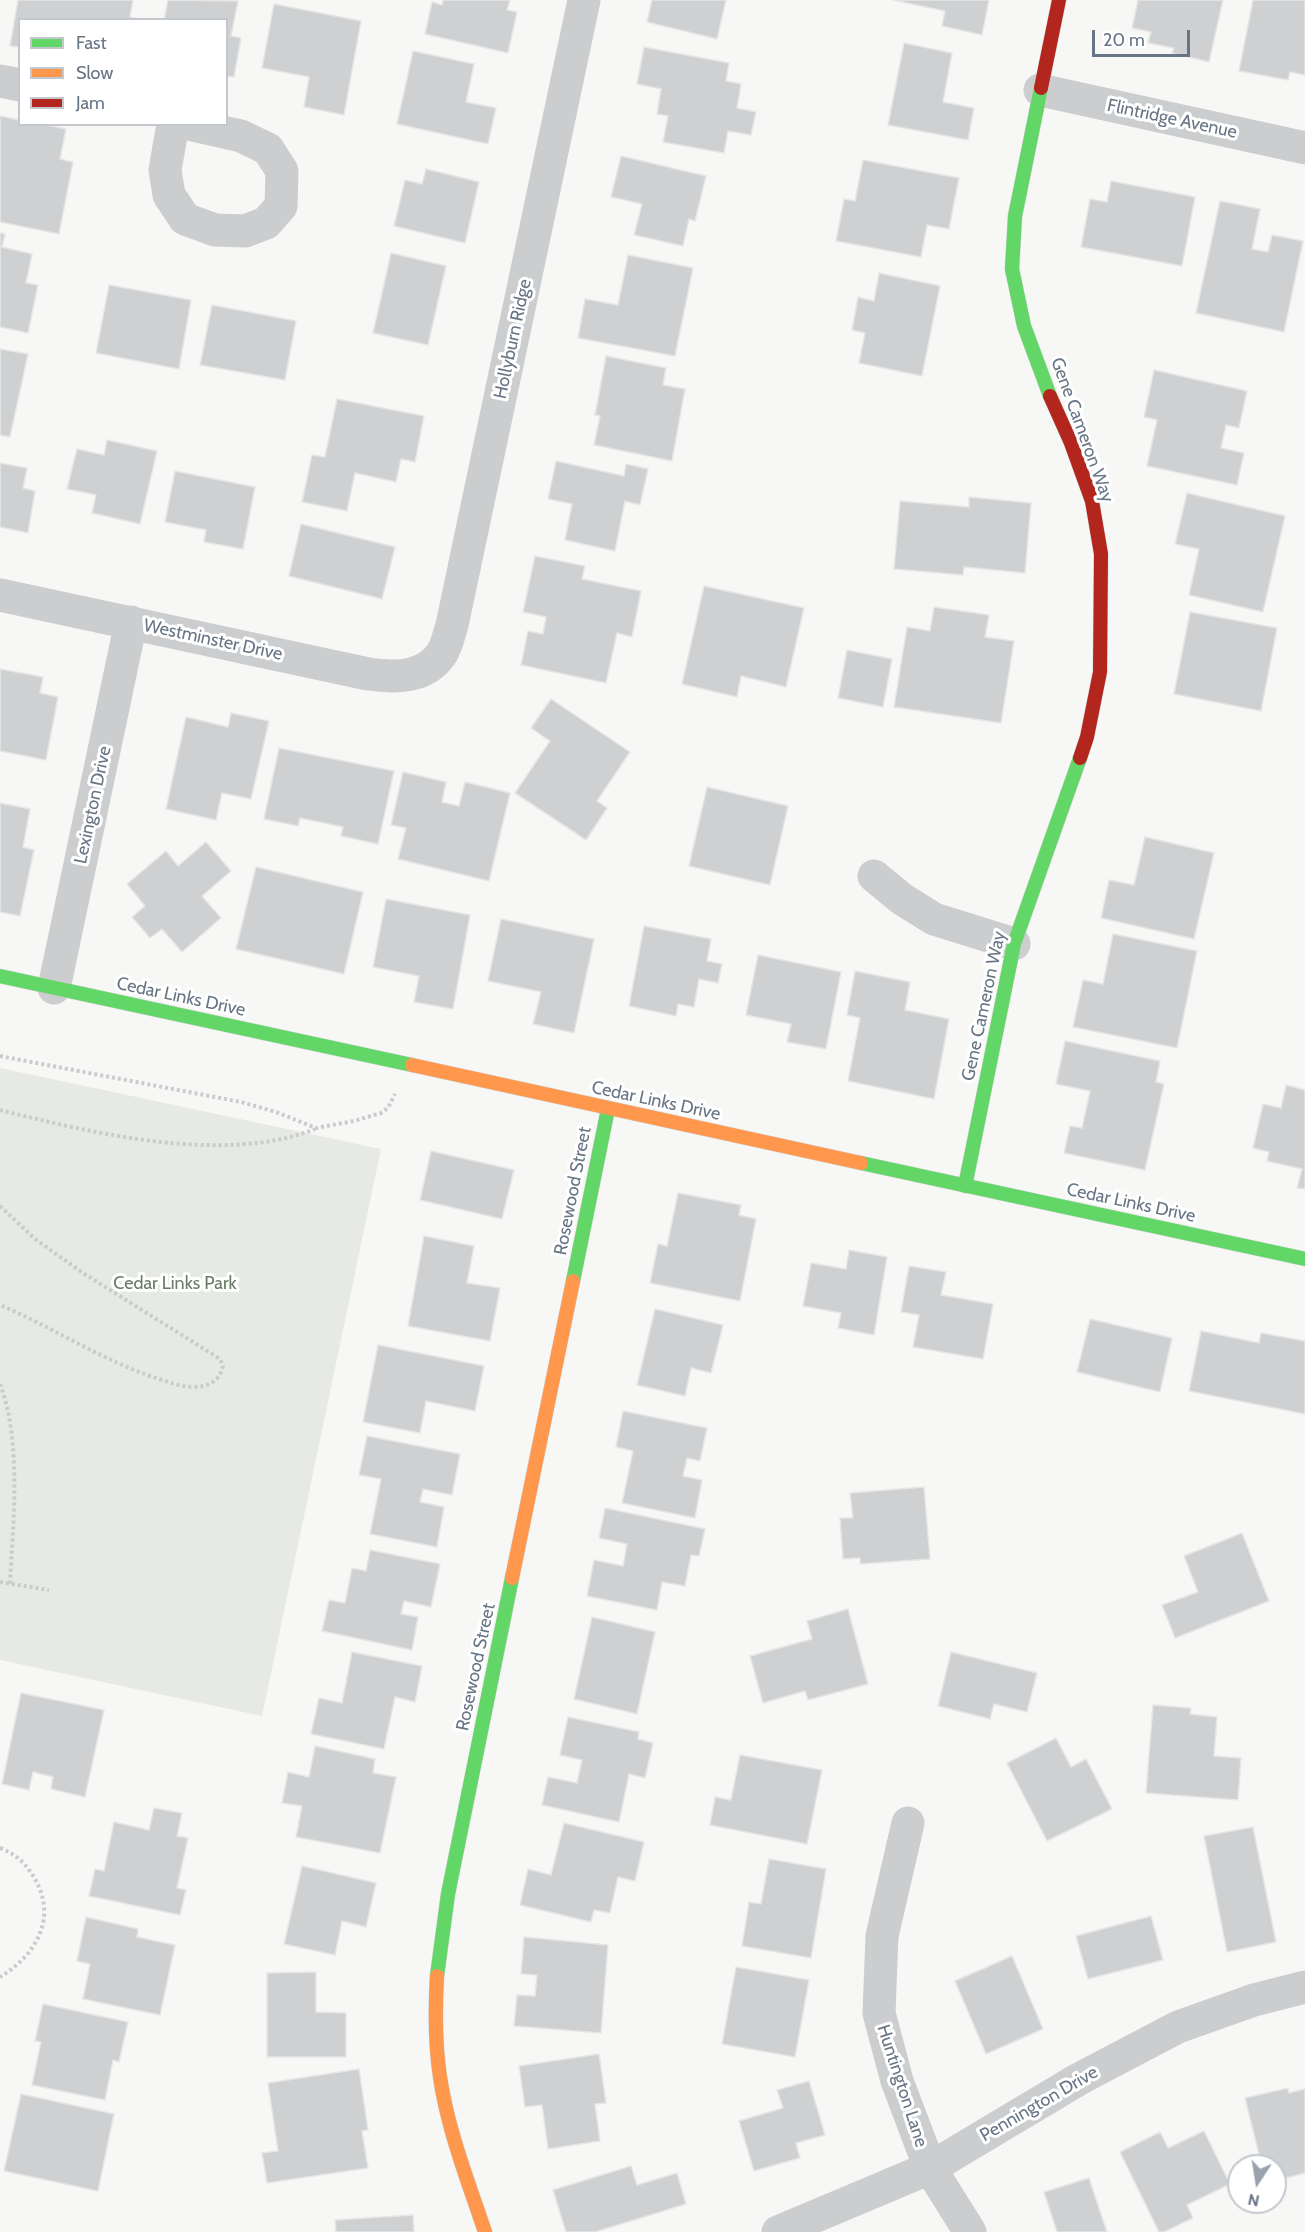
<!DOCTYPE html>
<html>
<head>
<meta charset="utf-8">
<style>
	body { margin:0 }
	#map { position:relative; width:1305px; height:2232px; overflow:hidden; background:#f7f7f6; font-family:Cabin,sans-serif }
	canvas { display:block }
	.legend { position:absolute; left:18px; top:18px; width:210px; height:108px; box-sizing:border-box; background:#fff; border:2px solid #c2c8ce; margin:0; padding:8px 10px; list-style:none; font-size:18px; color:#677585 }
	.legend li { display:flex; align-items:center; gap:12px; height:30px }
	.legend b { width:30px; border:2px solid #c2c8ce }
	.north { position:absolute; left:1227px; top:2154px; width:60px; height:60px; box-sizing:border-box; background:#fff; border:2px solid #c2c8ce; border-radius:50%; rotate:192deg; font-size:16px; font-weight:700; line-height:24px; text-align:center; color:#677585 }
	.north::after { content:''; display:block; margin:auto; width:21px; height:27px; background:#99a2ad; clip-path:polygon(50% 0,100% 100%,50% 72%,0 100%) }
	.scale { position:absolute; left:1092px; top:30px; width:98px; height:27px; box-sizing:border-box; border:3px solid #677585; border-top:0; padding-left:8px; font-size:18px; line-height:21px; white-space:nowrap; color:#677585; -webkit-text-stroke:4px #fff; paint-order:stroke }
</style>
</head>
<body>
<div id="map">
<canvas width="1305" height="2232"></canvas>
<ul class="legend">
<li><b style="height:8px;background:#63d668"></b>Fast</li>
<li><b style="height:8px;background:#ff974d"></b>Slow</li>
<li><b style="height:8px;background:#b3261e"></b>Jam</li>
</ul>
<div class="north">N</div>
<div class="scale">20 m</div>
</div>
<script>
const ctx = document.querySelector('canvas').getContext('2d');
ctx.lineJoin = 'round';
function fill(path, color) {
  ctx.fillStyle = color;
  ctx.fill(path, 'evenodd');
}
function strokePath(path, color, width, dash) {
  ctx.strokeStyle = color;
  ctx.lineWidth = width;
  ctx.lineCap = dash ? 'butt' : 'round';
  ctx.setLineDash(dash || []);
  ctx.stroke(path);
}
function write(font, color, halo, rows, align = 'center') {
  ctx.font = font + ' Cabin,sans-serif';
  ctx.lineWidth = 6;
  ctx.setLineDash([]);
  ctx.textBaseline = 'middle';
  ctx.strokeStyle = halo;
  ctx.fillStyle = color;
  for (const [text, x, y, turn = 0] of rows) {
    ctx.save();
    ctx.translate(x, y);
    ctx.rotate((+turn || 0) * Math.PI / 180);
    ctx.textAlign = isNaN(turn) ? turn : align;
    if (halo) ctx.strokeText(text, 0, 0);
    ctx.fillText(text, 0, 0);
    ctx.restore();
  }
}
const green = new Path2D(`
	M 0,1068 L 381,1149 L 262,1716 L 0,1660 Z`);
const building = new Path2D(`
	M 18,0 L 133,0 L 130,17 L 143,20 L 20,20 L 20,47 L 10,46 Z
	M 168,0 L 238,1 L 231,36 L 241,38 L 234,77 L 226,76 L 226,20 L 164,20 Z
	M 443,0 L 510,0 L 507,10 L 517,12 L 508,53 L 425,34 L 432,2 L 442,5 Z
	M 652,0 L 726,0 L 717,39 L 647,22 Z
	M 893,0 L 989,0 L 982,35 L 942,26 L 945,11 Z
	M 1138,0 L 1223,0 L 1209,62 L 1172,53 L 1174,48 L 1148,43 L 1151,32 L 1132,28 Z
	M 1253,0 L 1305,0 L 1305,75 L 1290,72 L 1288,80 L 1239,71 Z
	M 274,4 L 361,21 L 344,115 L 304,107 L 309,77 L 262,68 Z
	M 904,43 L 952,53 L 943,102 L 974,108 L 968,140 L 888,125 Z
	M 644,47 L 729,63 L 726,81 L 741,84 L 737,108 L 756,112 L 751,135 L 728,131 L 724,153 L 663,142 L 668,116 L 657,114 L 661,89 L 637,84 Z
	M 413,51 L 474,64 L 466,102 L 496,108 L 488,144 L 397,124 Z
	M 0,116 L 20,120 L 20,124 L 43,124 L 66,129 L 60,159 L 73,162 L 59,234 L 0,222 Z
	M 621,156 L 706,176 L 695,221 L 689,219 L 683,246 L 634,235 L 642,204 L 611,197 Z
	M 863,160 L 959,178 L 949,229 L 927,225 L 921,257 L 836,241 L 844,199 L 855,201 Z
	M 426,169 L 479,182 L 465,243 L 394,226 L 405,180 L 422,184 Z
	M 1111,181 L 1195,197 L 1182,266 L 1081,247 L 1090,199 L 1107,202 Z
	M 1220,201 L 1260,209 L 1252,249 L 1268,252 L 1272,235 L 1303,241 L 1284,332 L 1196,313 Z
	M 0,233 L 5,234 L 2,247 L 32,254 L 26,283 L 38,285 L 28,333 L 0,327 Z
	M 391,253 L 446,266 L 428,345 L 373,333 Z
	M 628,255 L 693,268 L 675,356 L 578,338 L 585,299 L 618,305 Z
	M 879,273 L 940,286 L 922,376 L 859,363 L 865,333 L 852,330 L 858,297 L 874,301 Z
	M 109,285 L 191,300 L 179,369 L 96,353 Z
	M 212,305 L 296,321 L 285,380 L 200,365 Z
	M 0,349 L 28,354 L 10,437 L 0,435 Z
	M 606,356 L 666,368 L 663,385 L 685,389 L 672,461 L 594,445 L 600,416 L 595,415 Z
	M 1154,370 L 1247,391 L 1239,428 L 1226,425 L 1221,448 L 1244,453 L 1237,485 L 1147,466 L 1157,420 L 1144,417 Z
	M 337,399 L 424,416 L 415,462 L 401,459 L 396,482 L 355,473 L 347,511 L 302,502 L 312,455 L 325,457 Z
	M 107,440 L 157,451 L 140,524 L 92,513 L 96,495 L 67,489 L 77,449 L 104,455 Z
	M 556,461 L 624,476 L 626,464 L 648,469 L 640,505 L 625,501 L 615,551 L 565,540 L 572,504 L 548,499 Z
	M 0,463 L 27,468 L 23,488 L 35,491 L 28,533 L 0,527 Z
	M 175,471 L 255,487 L 243,549 L 204,542 L 206,530 L 165,522 Z
	M 1187,493 L 1285,516 L 1263,612 L 1189,595 L 1199,549 L 1175,544 Z
	M 969,497 L 1031,503 L 1025,573 L 964,567 L 963,575 L 894,569 L 900,501 L 969,507 Z
	M 301,524 L 395,547 L 382,599 L 289,576 Z
	M 535,556 L 585,566 L 582,579 L 641,591 L 632,637 L 617,633 L 606,683 L 521,665 L 528,631 L 543,634 L 546,617 L 523,612 Z
	M 704,586 L 804,608 L 786,687 L 741,676 L 737,697 L 682,684 Z
	M 934,607 L 989,615 L 985,637 L 1014,641 L 1001,723 L 894,707 L 907,627 L 930,631 Z
	M 1190,612 L 1277,628 L 1261,711 L 1174,694 Z
	M 847,650 L 892,659 L 883,707 L 838,698 Z
	M 0,669 L 43,677 L 40,693 L 58,697 L 46,760 L 0,751 Z
	M 551,699 L 630,752 L 597,801 L 607,808 L 586,840 L 515,793 L 550,741 L 531,728 Z
	M 231,713 L 269,721 L 251,799 L 222,793 L 216,820 L 166,809 L 186,717 L 228,727 Z
	M 279,748 L 394,771 L 378,844 L 341,836 L 343,827 L 300,818 L 298,826 L 264,819 Z
	M 403,772 L 446,782 L 442,802 L 459,806 L 465,782 L 510,793 L 489,881 L 398,859 L 406,828 L 391,825 Z
	M 707,787 L 788,806 L 770,885 L 689,866 Z
	M 0,803 L 30,809 L 23,847 L 34,850 L 20,916 L 0,912 Z
	M 1145,837 L 1214,853 L 1194,939 L 1101,918 L 1109,880 L 1134,885 Z
	M 206,842 L 231,871 L 202,896 L 221,918 L 182,952 L 162,929 L 150,938 L 132,917 L 145,906 L 127,884 L 166,851 L 178,866 Z
	M 256,867 L 363,892 L 344,974 L 236,949 Z
	M 386,899 L 470,915 L 453,1009 L 414,1002 L 419,976 L 373,967 Z
	M 501,919 L 594,939 L 574,1033 L 533,1024 L 541,992 L 488,981 Z
	M 644,926 L 711,939 L 707,961 L 722,964 L 718,983 L 699,979 L 694,1007 L 678,1004 L 676,1016 L 629,1006 Z
	M 1113,934 L 1197,951 L 1177,1048 L 1073,1027 L 1083,980 L 1103,984 Z
	M 758,955 L 841,972 L 826,1049 L 787,1042 L 791,1024 L 746,1015 Z
	M 855,971 L 910,982 L 905,1010 L 949,1019 L 934,1099 L 848,1081 L 860,1018 L 847,1015 Z
	M 1065,1041 L 1160,1061 L 1156,1082 L 1164,1084 L 1145,1170 L 1064,1153 L 1070,1126 L 1082,1128 L 1090,1091 L 1056,1084 Z
	M 1286,1085 L 1305,1090 L 1305,1189 L 1297,1188 L 1302,1169 L 1267,1161 L 1269,1152 L 1253,1148 L 1263,1104 L 1281,1108 Z
	M 431,1151 L 514,1170 L 502,1219 L 420,1200 Z
	M 678,1193 L 741,1205 L 739,1215 L 756,1219 L 740,1301 L 650,1283 L 658,1244 L 667,1246 Z
	M 424,1236 L 474,1246 L 467,1283 L 500,1288 L 490,1341 L 408,1326 Z
	M 849,1250 L 887,1257 L 874,1335 L 838,1328 L 841,1313 L 803,1306 L 811,1263 L 846,1269 Z
	M 909,1266 L 946,1272 L 941,1295 L 993,1304 L 983,1359 L 913,1347 L 919,1315 L 901,1312 Z
	M 655,1309 L 723,1325 L 711,1373 L 691,1368 L 685,1396 L 637,1385 Z
	M 1090,1319 L 1172,1338 L 1160,1392 L 1077,1372 Z
	M 1201,1331 L 1259,1343 L 1261,1333 L 1305,1341 L 1305,1414 L 1189,1391 Z
	M 378,1345 L 484,1366 L 475,1411 L 426,1401 L 420,1433 L 363,1422 Z
	M 623,1411 L 707,1428 L 700,1461 L 687,1458 L 683,1476 L 702,1480 L 695,1518 L 622,1503 L 633,1451 L 616,1447 Z
	M 367,1436 L 460,1454 L 452,1495 L 423,1489 L 420,1502 L 444,1507 L 437,1547 L 370,1534 L 381,1479 L 359,1475 Z
	M 924,1487 L 930,1559 L 860,1564 L 860,1558 L 843,1559 L 840,1518 L 853,1518 L 850,1493 Z
	M 605,1508 L 705,1529 L 699,1556 L 691,1555 L 685,1586 L 662,1582 L 657,1610 L 587,1596 L 594,1560 L 623,1566 L 627,1544 L 599,1538 Z
	M 1242,1533 L 1269,1601 L 1175,1638 L 1162,1605 L 1198,1592 L 1184,1556 Z
	M 370,1550 L 440,1564 L 431,1607 L 404,1601 L 401,1614 L 418,1617 L 412,1650 L 322,1631 L 329,1600 L 345,1603 L 352,1568 L 366,1571 Z
	M 848,1609 L 868,1684 L 808,1700 L 805,1691 L 763,1703 L 750,1656 L 812,1639 L 807,1621 Z
	M 592,1617 L 655,1632 L 637,1714 L 574,1699 Z
	M 352,1652 L 422,1666 L 415,1702 L 395,1697 L 384,1749 L 311,1734 L 319,1698 L 342,1703 Z
	M 951,1652 L 1037,1673 L 1027,1712 L 994,1704 L 990,1719 L 938,1706 Z
	M 21,1693 L 104,1710 L 85,1797 L 51,1789 L 53,1777 L 33,1772 L 29,1790 L 2,1784 Z
	M 1153,1705 L 1191,1708 L 1190,1714 L 1217,1717 L 1214,1756 L 1241,1758 L 1238,1800 L 1146,1793 Z
	M 568,1717 L 639,1732 L 638,1739 L 653,1743 L 645,1778 L 629,1774 L 619,1822 L 542,1805 L 548,1777 L 577,1783 L 582,1760 L 560,1755 Z
	M 1056,1738 L 1071,1767 L 1086,1759 L 1112,1809 L 1047,1841 L 1007,1763 Z
	M 315,1746 L 375,1759 L 373,1773 L 396,1777 L 380,1853 L 296,1837 L 302,1806 L 282,1803 L 288,1772 L 309,1777 Z
	M 740,1755 L 822,1770 L 807,1844 L 710,1825 L 715,1797 L 731,1800 Z
	M 154,1808 L 182,1813 L 177,1836 L 188,1838 L 177,1888 L 186,1890 L 180,1915 L 89,1896 L 95,1869 L 104,1871 L 114,1822 L 149,1830 Z
	M 564,1823 L 644,1842 L 635,1881 L 618,1877 L 610,1913 L 594,1910 L 591,1922 L 520,1905 L 528,1869 L 551,1875 Z
	M 1253,1827 L 1276,1942 L 1227,1952 L 1204,1836 Z
	M 769,1859 L 826,1869 L 811,1958 L 742,1946 L 749,1902 L 761,1904 Z
	M 302,1866 L 376,1883 L 366,1927 L 342,1921 L 335,1955 L 284,1944 Z
	M 1151,1916 L 1163,1960 L 1088,1979 L 1076,1936 Z
	M 86,1917 L 138,1929 L 137,1937 L 175,1945 L 160,2015 L 83,1999 L 90,1964 L 77,1961 Z
	M 524,1937 L 608,1945 L 601,2033 L 514,2026 L 517,1995 L 535,1996 L 537,1975 L 521,1974 Z
	M 1012,1956 L 1043,2029 L 986,2054 L 955,1981 Z
	M 736,1967 L 809,1980 L 795,2057 L 722,2044 Z
	M 316,1972 L 316,2012 L 346,2013 L 346,2057 L 267,2057 L 267,1973 Z
	M 43,2004 L 128,2022 L 119,2062 L 113,2060 L 105,2100 L 32,2085 L 41,2042 L 35,2041 Z
	M 599,2054 L 606,2103 L 595,2104 L 600,2141 L 548,2149 L 542,2105 L 525,2107 L 519,2066 Z
	M 359,2069 L 368,2130 L 362,2131 L 368,2168 L 267,2183 L 262,2153 L 278,2151 L 268,2083 Z
	M 809,2081 L 825,2135 L 796,2143 L 800,2158 L 754,2171 L 739,2121 L 783,2108 L 777,2090 Z
	M 1288,2088 L 1289,2093 L 1305,2089 L 1305,2173 L 1275,2181 L 1275,2166 L 1262,2166 L 1245,2098 Z
	M 21,2094 L 114,2114 L 98,2191 L 4,2171 Z
	M 1204,2131 L 1230,2184 L 1187,2205 L 1193,2218 L 1164,2232 L 1159,2232 L 1120,2152 L 1160,2132 L 1168,2148 Z
	M 631,2166 L 637,2185 L 677,2173 L 686,2204 L 595,2232 L 566,2232 L 553,2190 Z
	M 1089,2178 L 1107,2232 L 1057,2232 L 1044,2192 Z
	M 413,2215 L 414,2232 L 336,2232 L 335,2220 Z`);
const path = new Path2D(`
	M 0,1056 L 241,1102 L 276,1112 L 316,1128 L 354,1121 L 381,1113 L 388,1108 L 395,1094
	M 0,1110 C 92,1133 224,1165 315,1129
	M 0,1206 L 35,1239 L 83,1273 L 220,1359 L 223,1366 C 220,1381 208,1387 193,1387 C 180,1387 166,1381 153,1377 C 100,1359 52,1327 0,1305
	M 0,1384 C 22,1442 13,1523 10,1584
	M 0,1582 L 49,1590
	M 0,1848 C 14,1853 24,1862 32,1874 C 59,1915 38,1954 0,1977`);
const street = new Path2D(`
	M 0,81 L 20,85
	M 1040,90 L 1305,148
	M 173,124 L 165,170 L 169,195 L 185,219 L 215,230 L 245,231 L 266,223 L 281,206 L 282,171 L 268,149 L 241,136 L 188,124
	M 0,595 L 368,674 C 396,678 426,678 442,653 C 447,645 449,634 452,625 L 584,0
	M 874,876 L 902,899 L 934,919 L 1014,944
	M 54,988 L 131,622
	M 908,1823 L 882,1936 L 879,2013 L 897,2081 L 930,2168 L 970,2232
	M 778,2232 L 930,2168 L 1079,2079 L 1178,2027 L 1254,2000 L 1305,1987`);
const fast = new Path2D(`
	M 1041,88 L 1015,216 L 1012,269 L 1024,326 L 1050,396
	M 0,976 L 412,1065
	M 861,1163 L 1305,1259
	M 965,1186 L 1014,944 L 1080,758
	M 573,1281 L 608,1109
	M 437,1976 L 448,1894 L 512,1578`);
const slow = new Path2D(`
	M 412,1065 L 861,1163
	M 512,1578 L 573,1281
	M 437,1976 C 435,2010 435,2044 440,2077 C 448,2131 468,2181 485,2232`);
const jam = new Path2D(`
	M 1041,88 L 1059,0
	M 1050,396 L 1071,443 L 1092,501 L 1101,554 L 1100,672 L 1087,737 L 1080,758`);
const streetNames = [
	["Flintridge Avenue",1172,119,12],
	["Hollyburn Ridge",513,339,-78],
	["Gene Cameron Way",1082,430,70],
	["Westminster Drive",213,640,12],
	["Lexington Drive",93,805,-78],
	["Cedar Links Drive",181,997,12],
	["Gene Cameron Way",984,1006,-78],
	["Cedar Links Drive",656,1101,12],
	["Rosewood Street",573,1191,-79],
	["Cedar Links Drive",1131,1203,12],
	["Rosewood Street",476,1667,-78],
	["Huntington Lane",902,2086,72],
	["Pennington Drive",1039,2104,-30]
];
const parkNames = [
	["Cedar Links Park",175,1284]
];
fill(green, '#e6e9e4');
fill(building, '#cfd0d1');
strokePath(building, '#e6e6e6', 1.5);
strokePath(fast, '#d4d5d6', 15);
strokePath(slow, '#d4d5d6', 15);
strokePath(jam, '#d4d5d6', 15);
strokePath(path, '#cacbcc', 4, [3, 3]);
strokePath(street, '#cccdcf', 33);
strokePath(fast, '#63d668', 14);
strokePath(slow, '#ff974d', 14);
strokePath(jam, '#b3261e', 14);
write('18px', '#677585', '#fff', streetNames);
write('18px', '#687c66', '#fff', parkNames);
</script>
</body>
</html>
